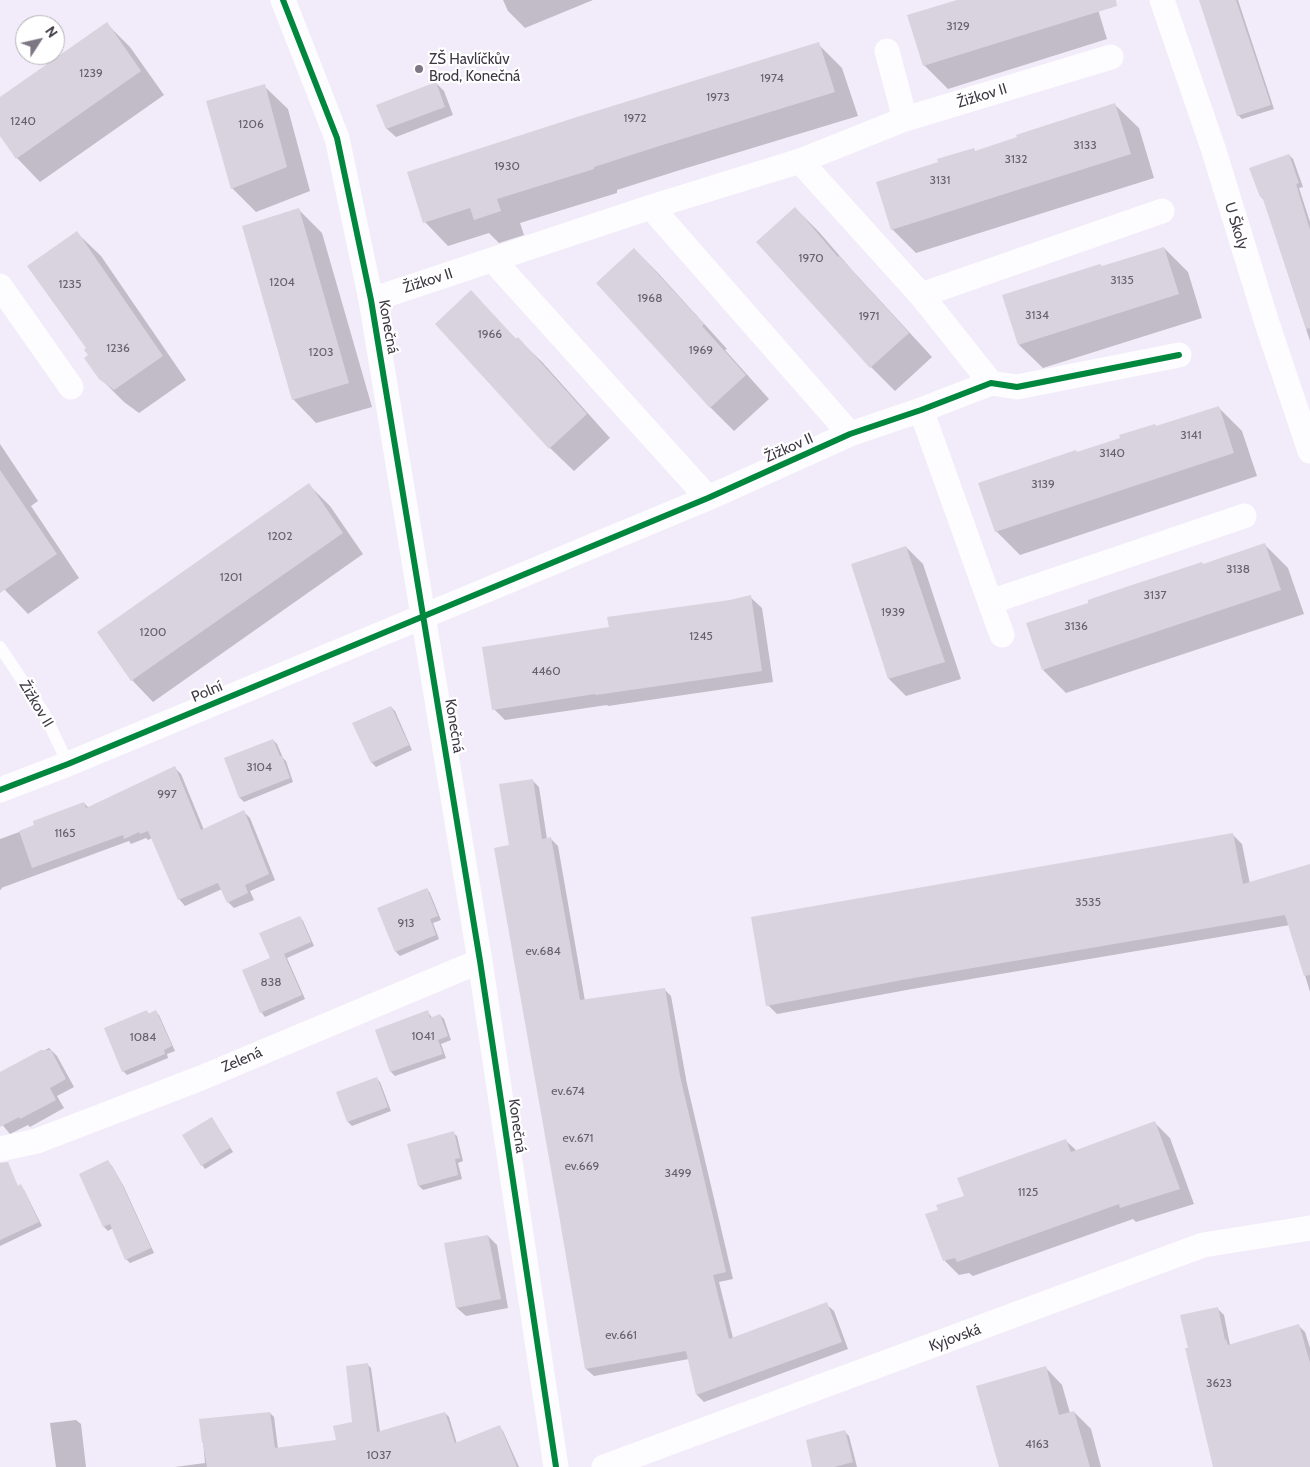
<!DOCTYPE html>
<html>
<head>
<meta charset="utf-8">
<style>
	body { margin:0 }
	#map { position:relative; width:1310px; height:1467px; overflow:hidden; background:#f2ebf9; font-family:Cabin,sans-serif }
	canvas { display:block }
	.north { position:absolute; left:15px; top:15px; width:50px; height:50px; box-sizing:border-box; background:#fff; border:1px solid #b2b0b4; border-radius:50%; rotate:55deg; font-size:14px; font-weight:700; line-height:20px; text-align:center; color:#3e3943 }
	.north::after { content:''; display:block; margin:auto; width:18px; height:22px; background:#7d7783; clip-path:polygon(50% 0,100% 100%,50% 72%,0 100%) }
</style>
</head>
<body>
<div id="map">
<canvas width="1310" height="1467"></canvas>
<div class="north">N</div>
</div>
<script>
const ctx = document.querySelector('canvas').getContext('2d');
ctx.lineJoin = 'round';
function fill(path, color) {
  ctx.fillStyle = color;
  ctx.fill(path, 'evenodd');
}
function strokePath(path, color, width, dash) {
  ctx.strokeStyle = color;
  ctx.lineWidth = width;
  ctx.lineCap = dash ? 'butt' : 'round';
  ctx.setLineDash(dash || []);
  ctx.stroke(path);
}
function write(font, color, halo, rows, align = 'center') {
  ctx.font = font + ' Cabin,sans-serif';
  ctx.lineWidth = 4.5;
  ctx.setLineDash([]);
  ctx.textBaseline = 'middle';
  ctx.strokeStyle = halo;
  ctx.fillStyle = color;
  for (const [text, x, y, turn = 0] of rows) {
    ctx.save();
    ctx.translate(x, y);
    ctx.rotate((+turn || 0) * Math.PI / 180);
    ctx.textAlign = isNaN(turn) ? turn : align;
    if (halo) ctx.strokeText(text, 0, 0);
    ctx.fillText(text, 0, 0);
    ctx.restore();
  }
}
const shadow = new Path2D(`
	M 503,0 L 593,0 L 525,28 L 508,11 Z
	M 961,0 L 1095,0 L 1107,39 L 948,89 L 924,65 Z
	M 1200,0 L 1238,0 L 1274,109 L 1242,119 L 1238,115 Z
	M 107,24 L 130,47 L 164,95 L 40,182 L 17,158 L 0,134 L 0,98 Z
	M 818,44 L 842,68 L 858,116 L 680,170 L 617,190 L 617,193 L 520,223 L 524,235 L 499,243 L 489,233 L 448,246 L 425,222 Z
	M 436,83 L 444,91 L 453,115 L 396,137 L 387,129 L 378,106 Z
	M 264,86 L 288,109 L 310,191 L 256,212 L 232,188 Z
	M 1115,105 L 1139,128 L 1154,178 L 916,253 L 892,229 L 940,163 L 974,150 L 976,152 Z
	M 1289,155 L 1293,159 L 1303,187 L 1299,188 L 1310,222 L 1310,341 L 1264,200 L 1261,197 Z
	M 795,208 L 819,232 L 851,269 L 932,357 L 895,391 L 871,367 Z
	M 298,209 L 322,233 L 372,407 L 316,423 L 293,399 Z
	M 77,233 L 101,256 L 186,380 L 139,413 L 124,402 L 100,378 L 90,356 L 88,348 Z
	M 1164,248 L 1188,272 L 1202,318 L 1043,368 L 1019,345 L 1102,268 Z
	M 634,249 L 658,273 L 727,349 L 725,350 L 769,399 L 734,431 L 710,407 Z
	M 471,292 L 517,340 L 518,339 L 542,362 L 610,438 L 574,471 L 550,448 L 436,324 Z
	M 1218,407 L 1242,431 L 1257,476 L 1020,555 L 996,531 L 1078,453 Z
	M 0,444 L 38,501 L 31,506 L 79,578 L 28,614 L 5,590 L 0,583 Z
	M 309,485 L 330,506 L 363,554 L 153,702 L 132,680 Z
	M 1265,545 L 1288,568 L 1304,614 L 1066,693 L 1043,670 L 1204,565 Z
	M 906,547 L 923,564 L 961,679 L 906,696 L 889,679 L 853,565 Z
	M 750,597 L 762,608 L 773,682 L 608,706 L 607,705 L 505,720 L 494,709 L 610,628 Z
	M 391,707 L 395,711 L 412,750 L 376,767 L 372,763 L 354,723 Z
	M 273,740 L 277,744 L 283,758 L 286,761 L 293,782 L 244,802 L 240,798 L 226,759 Z
	M 175,768 L 181,774 L 204,830 L 244,812 L 250,818 L 275,880 L 250,891 L 254,900 L 234,908 L 228,902 L 222,889 L 185,906 L 179,899 L 152,838 L 148,840 L 146,838 L 131,844 L 129,841 L 1,888 L 2,889 L 0,890 L 0,839 L 36,826 L 84,803 L 89,808 Z
	M 532,780 L 539,787 L 547,839 L 551,839 L 558,846 L 585,1001 L 664,989 L 671,996 L 687,1084 L 733,1279 L 719,1282 L 733,1338 L 826,1304 L 834,1311 L 848,1349 L 704,1402 L 697,1395 L 689,1359 L 594,1376 L 586,1369 L 510,846 Z
	M 1233,835 L 1242,844 L 1250,884 L 1310,865 L 1310,992 L 1290,925 L 912,989 L 777,1014 L 768,1005 Z
	M 427,889 L 430,893 L 441,920 L 433,923 L 439,939 L 400,956 L 396,952 Z
	M 300,917 L 303,921 L 314,946 L 287,958 L 305,999 L 265,1017 L 262,1013 L 243,971 L 271,958 Z
	M 146,1011 L 149,1014 L 155,1012 L 159,1015 L 175,1051 L 167,1054 L 168,1058 L 127,1075 L 123,1071 L 105,1029 Z
	M 428,1012 L 432,1018 L 440,1015 L 444,1019 L 451,1040 L 441,1044 L 446,1058 L 395,1076 L 391,1072 L 377,1031 Z
	M 49,1048 L 57,1056 L 74,1087 L 57,1096 L 64,1108 L 30,1127 L 28,1125 L 10,1134 L 0,1122 L 0,1073 Z
	M 376,1078 L 380,1082 L 391,1111 L 352,1126 L 348,1122 L 337,1093 Z
	M 215,1123 L 233,1152 L 205,1169 L 202,1165 Z
	M 1155,1123 L 1170,1138 L 1194,1204 L 1136,1222 L 1133,1219 L 973,1276 L 969,1273 L 959,1275 L 945,1261 L 965,1196 L 1066,1141 L 1077,1151 Z
	M 453,1133 L 457,1136 L 463,1161 L 458,1163 L 462,1179 L 423,1190 L 419,1186 L 409,1145 Z
	M 108,1162 L 112,1166 L 124,1187 L 154,1253 L 130,1263 L 126,1259 L 113,1228 L 108,1231 L 104,1227 L 80,1174 Z
	M 21,1186 L 24,1190 L 42,1226 L 0,1246 L 0,1196 Z
	M 488,1236 L 497,1245 L 508,1308 L 466,1316 L 457,1308 L 446,1244 Z
	M 1217,1308 L 1224,1315 L 1230,1345 L 1298,1325 L 1305,1332 L 1310,1348 L 1310,1467 L 1268,1467 L 1189,1348 Z
	M 367,1364 L 371,1368 L 380,1432 L 445,1413 L 449,1417 L 457,1444 L 499,1427 L 503,1431 L 519,1467 L 175,1467 L 205,1463 L 201,1420 L 270,1413 L 274,1417 L 278,1449 L 338,1441 L 353,1423 Z
	M 1046,1368 L 1062,1385 L 1070,1413 L 1074,1412 L 1091,1429 L 1101,1467 L 1001,1467 Z
	M 76,1420 L 81,1424 L 86,1467 L 56,1467 L 50,1423 Z
	M 845,1432 L 849,1436 L 857,1467 L 814,1467 Z`);
const building = new Path2D(`
	M 957,0 L 1116,0 L 1117,6 L 923,66 L 907,15 Z
	M 1199,0 L 1236,0 L 1271,105 L 1237,116 Z
	M 107,22 L 141,71 L 16,159 L 0,136 L 0,97 Z
	M 819,42 L 835,92 L 656,147 L 594,167 L 594,169 L 497,199 L 501,211 L 474,220 L 470,208 L 423,223 L 407,172 L 577,117 Z
	M 436,82 L 445,107 L 386,129 L 376,105 Z
	M 265,84 L 287,167 L 231,189 L 206,101 Z
	M 1115,103 L 1131,154 L 891,230 L 876,182 L 938,162 L 937,159 L 974,148 L 975,151 L 1017,137 L 1016,135 Z
	M 1289,154 L 1299,183 L 1296,184 L 1310,230 L 1310,328 L 1306,329 L 1262,196 L 1260,197 L 1249,168 Z
	M 795,207 L 838,257 L 839,256 L 909,333 L 870,368 L 756,242 Z
	M 299,208 L 349,383 L 292,400 L 242,226 Z
	M 77,231 L 163,356 L 114,390 L 99,379 L 84,358 L 88,355 L 84,350 L 86,348 L 27,266 Z
	M 1164,247 L 1179,294 L 1018,345 L 1002,295 L 1100,264 L 1102,266 Z
	M 634,248 L 704,324 L 702,326 L 746,375 L 710,408 L 596,283 Z
	M 471,290 L 516,339 L 518,337 L 587,414 L 549,449 L 435,324 Z
	M 1219,406 L 1234,453 L 995,532 L 978,483 L 1076,450 L 1077,452 L 1120,438 L 1119,435 L 1155,424 L 1156,426 Z
	M 0,470 L 57,554 L 0,593 Z
	M 309,483 L 343,533 L 131,681 L 97,632 Z
	M 1265,543 L 1281,590 L 1042,670 L 1026,623 L 1088,603 L 1088,600 L 1123,588 L 1202,562 L 1203,564 Z
	M 906,546 L 945,662 L 888,679 L 851,564 Z
	M 751,595 L 762,671 L 596,695 L 595,694 L 492,710 L 482,647 L 609,627 L 607,617 L 730,600 Z
	M 391,706 L 409,745 L 371,763 L 352,723 Z
	M 273,739 L 280,756 L 282,756 L 290,778 L 239,798 L 224,758 Z
	M 175,766 L 201,830 L 244,810 L 269,874 L 245,885 L 248,893 L 227,903 L 218,883 L 178,900 L 148,831 L 140,834 L 139,832 L 124,839 L 123,835 L 32,868 L 19,831 L 34,825 L 33,821 L 84,802 L 86,808 Z
	M 533,779 L 542,839 L 551,837 L 580,1000 L 665,988 L 680,1076 L 726,1272 L 713,1275 L 729,1339 L 827,1302 L 842,1342 L 696,1395 L 686,1351 L 585,1369 L 558,1209 L 494,848 L 509,845 L 499,784 Z
	M 1233,833 L 1243,884 L 1310,864 L 1310,975 L 1304,976 L 1285,915 L 902,980 L 766,1006 L 751,917 Z
	M 427,888 L 438,916 L 430,919 L 436,935 L 395,952 L 377,908 Z
	M 300,916 L 311,942 L 284,954 L 302,995 L 260,1013 L 242,970 L 270,958 L 259,933 Z
	M 147,1010 L 148,1014 L 156,1010 L 172,1046 L 164,1050 L 165,1054 L 122,1072 L 104,1028 Z
	M 428,1010 L 430,1018 L 440,1014 L 448,1036 L 438,1040 L 443,1054 L 390,1072 L 375,1030 Z
	M 41,1050 L 51,1050 L 66,1079 L 50,1088 L 56,1100 L 20,1119 L 19,1117 L 0,1127 L 0,1072 Z
	M 377,1077 L 388,1107 L 347,1122 L 336,1092 Z
	M 212,1117 L 230,1148 L 201,1166 L 182,1135 Z
	M 1155,1121 L 1180,1189 L 1120,1208 L 1119,1204 L 957,1262 L 955,1258 L 943,1261 L 925,1214 L 938,1210 L 936,1205 L 964,1196 L 957,1178 L 1066,1139 L 1071,1152 Z
	M 454,1131 L 460,1158 L 455,1159 L 458,1175 L 418,1186 L 407,1144 Z
	M 108,1160 L 121,1182 L 151,1248 L 125,1260 L 110,1224 L 103,1227 L 79,1174 Z
	M 8,1162 L 18,1186 L 21,1184 L 39,1222 L 0,1240 L 0,1163 Z
	M 488,1235 L 501,1299 L 456,1308 L 444,1243 Z
	M 1218,1307 L 1225,1340 L 1226,1339 L 1228,1345 L 1299,1324 L 1310,1363 L 1310,1467 L 1213,1467 L 1185,1348 L 1188,1348 L 1180,1315 Z
	M 368,1363 L 377,1432 L 445,1412 L 455,1443 L 500,1425 L 517,1467 L 207,1467 L 203,1443 L 202,1443 L 199,1419 L 270,1412 L 275,1448 L 336,1440 L 333,1426 L 352,1422 L 346,1366 Z
	M 1046,1366 L 1059,1415 L 1074,1411 L 1090,1467 L 999,1467 L 976,1386 Z
	M 845,1430 L 853,1462 L 834,1467 L 812,1467 L 806,1440 Z`);
const service = new Path2D(`
	M 0,647 L 44,713 L 68,764`);
const minor = new Path2D(`
	M 283,0 L 337,138 L 371,300 L 480,961 L 556,1467
	M 1162,0 L 1213,148 L 1267,323 L 1310,451
	M 887,51 L 905,119
	M 800,161 L 921,295 L 991,383
	M 651,207 L 850,434
	M 493,260 L 708,498
	M 0,286 L 71,387
	M 921,295 L 1162,211
	M 371,300 L 651,207 L 800,161 L 905,119 L 1111,57
	M 921,410 L 990,602 L 1244,516
	M 990,602 L 1002,635
	M 0,790 L 68,764 L 708,498 L 850,434 L 921,410 L 991,383 L 1017,387 L 1179,355
	M 0,1149 L 37,1141 L 201,1078 L 480,961
	M 604,1467 L 1203,1245 L 1310,1228`);
const cycleway = new Path2D(`
	M 283,0 L 337,138 L 371,300 L 480,961 L 556,1467
	M 0,790 L 68,764 L 708,498 L 850,434 L 921,410 L 991,383 L 1017,387 L 1179,355`);
const markers = [
	[419,69,5,"#7d7783"]
];
const numberNames = [
	["3129",958,26],
	["1239",91,73],
	["1974",772,78],
	["1973",718,97],
	["1972",635,118],
	["1240",23,121],
	["1206",251,124],
	["3133",1085,145],
	["3132",1016,159],
	["1930",507,166],
	["3131",940,180],
	["1970",811,258],
	["3135",1122,280],
	["1204",282,282],
	["1235",70,284],
	["1968",650,298],
	["3134",1037,315],
	["1971",869,316],
	["1966",490,334],
	["1236",118,348],
	["1969",701,350],
	["1203",321,352],
	["3141",1191,435],
	["3140",1112,453],
	["3139",1043,484],
	["1202",280,536],
	["3138",1238,569],
	["1201",231,577],
	["3137",1155,595],
	["1939",893,612],
	["3136",1076,626],
	["1200",153,632],
	["1245",701,636],
	["4460",546,671],
	["3104",259,767],
	["997",167,794],
	["1165",65,833],
	["3535",1088,902],
	["913",406,923],
	["ev.684",543,951],
	["838",271,982],
	["1041",423,1036],
	["1084",143,1037],
	["ev.674",568,1091],
	["ev.671",578,1138],
	["ev.669",582,1166],
	["3499",678,1173],
	["1125",1028,1192],
	["ev.661",621,1335],
	["3623",1219,1383],
	["4163",1037,1444],
	["1037",379,1455]
];
const poiNames = [
	["ZŠ Havlíčkův",429,60],
	["Brod, Konečná",429,77]
];
const streetNames = [
	["Žižkov II",982,96,-17],
	["U Školy",1236,226,73],
	["Žižkov II",428,281,-18],
	["Konečná",388,327,80],
	["Žižkov II",789,448,-24],
	["Polní",207,692,-23],
	["Žižkov II",36,704,59],
	["Konečná",454,726,81],
	["Zelená",242,1060,-23],
	["Konečná",517,1126,82],
	["Kyjovská",955,1338,-20]
];
fill(shadow, '#0003');
fill(building, '#d8d3de');
strokePath(service, '#fdfcfe', 12);
strokePath(minor, '#fdfcfe', 25);
strokePath(cycleway, '#00873e', 6);
for (const [x, y, r, color] of markers) {
  const dot = new Path2D();
  dot.arc(x, y, r, 0, 2 * Math.PI);
  ctx.fillStyle = color;
  ctx.fill(dot);
  strokePath(dot, '#fff', 2);
}
write('12px', '#66616b', null, numberNames);
write('15px', '#3e3943', '#fff', poiNames, 'left');
write('15px', '#3e3943', '#fff', streetNames);
</script>
</body>
</html>
